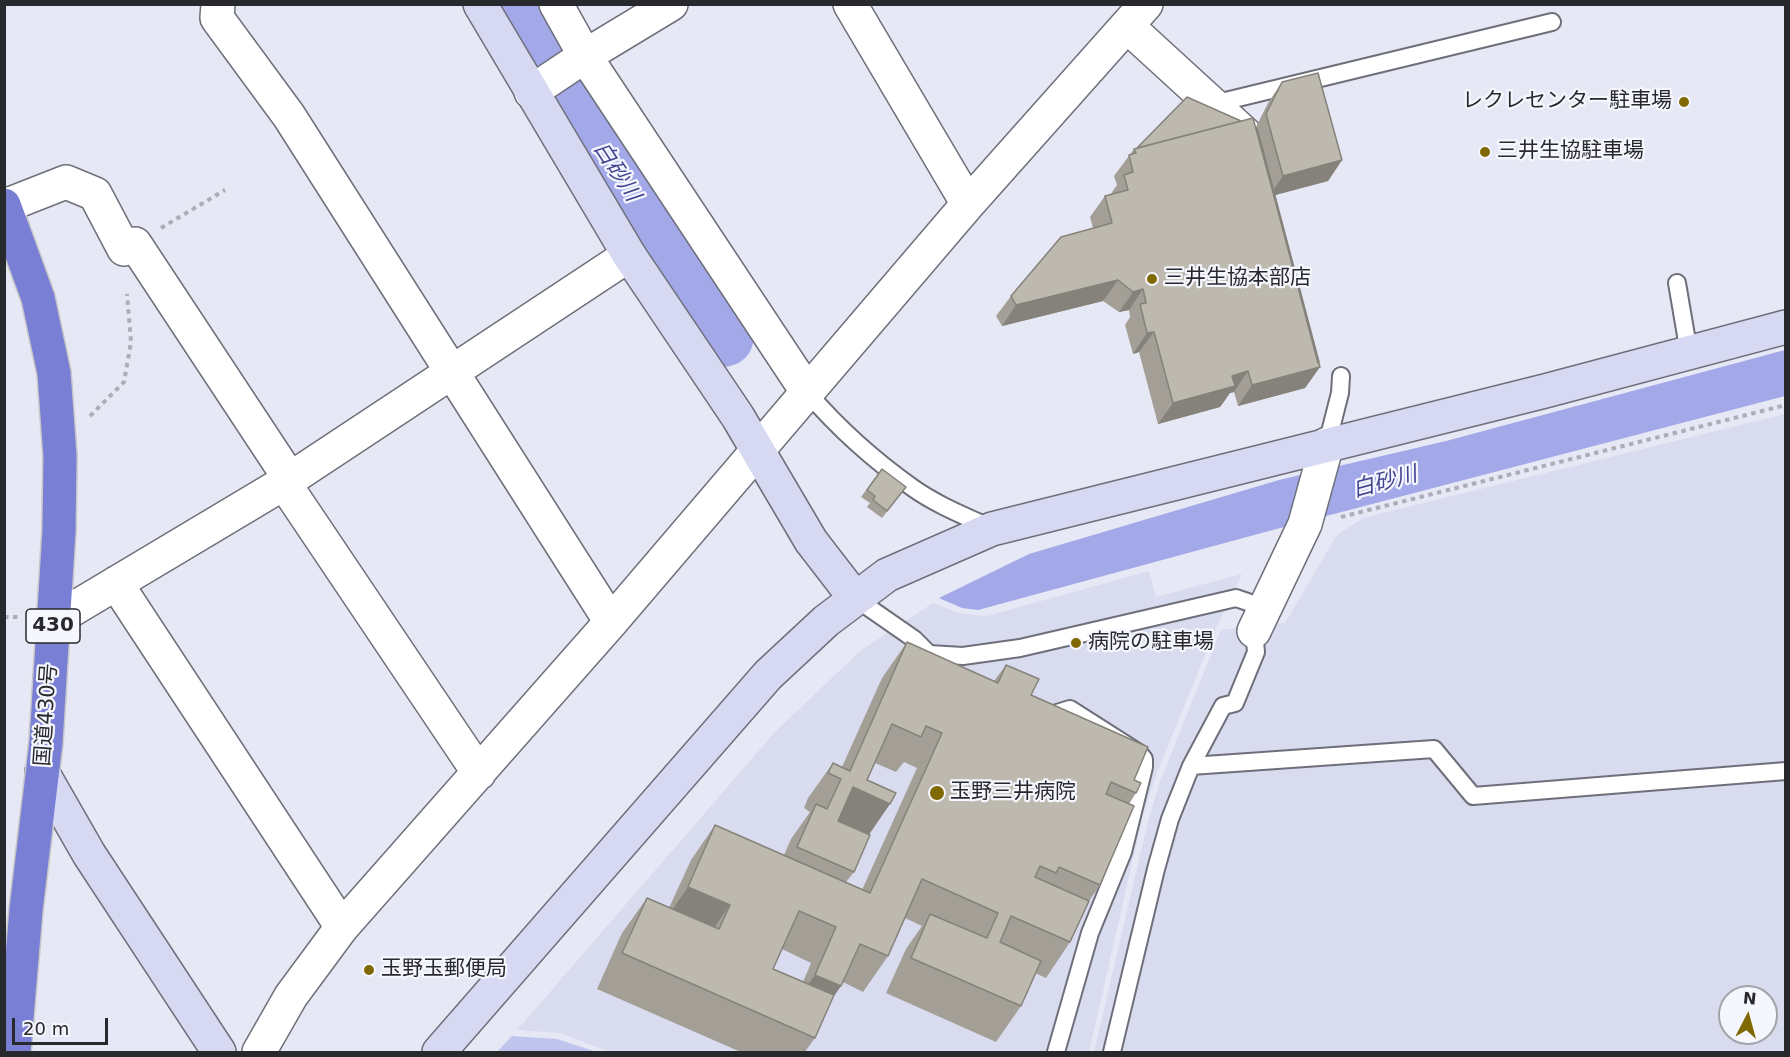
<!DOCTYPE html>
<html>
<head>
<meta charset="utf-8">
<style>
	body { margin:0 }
	#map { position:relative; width:1790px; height:1057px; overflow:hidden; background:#e7e8f5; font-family:"DejaVu Sans",sans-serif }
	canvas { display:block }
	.frame { position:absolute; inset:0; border:6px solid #28292d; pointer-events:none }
	.north { position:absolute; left:1718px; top:985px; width:60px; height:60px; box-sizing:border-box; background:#f5f6fe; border:2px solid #a3a4aa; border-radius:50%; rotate:6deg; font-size:16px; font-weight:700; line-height:24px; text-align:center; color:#28292d }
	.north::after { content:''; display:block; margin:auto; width:21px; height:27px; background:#816902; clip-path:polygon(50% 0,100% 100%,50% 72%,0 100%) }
	.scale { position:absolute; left:12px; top:1018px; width:96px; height:27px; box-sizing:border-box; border:3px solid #28292d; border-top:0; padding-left:8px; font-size:18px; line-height:21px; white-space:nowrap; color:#28292d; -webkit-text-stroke:4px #f5f6fe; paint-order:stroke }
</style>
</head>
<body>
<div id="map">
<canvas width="1790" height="1057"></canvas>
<div class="frame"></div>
<div class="north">N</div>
<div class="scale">20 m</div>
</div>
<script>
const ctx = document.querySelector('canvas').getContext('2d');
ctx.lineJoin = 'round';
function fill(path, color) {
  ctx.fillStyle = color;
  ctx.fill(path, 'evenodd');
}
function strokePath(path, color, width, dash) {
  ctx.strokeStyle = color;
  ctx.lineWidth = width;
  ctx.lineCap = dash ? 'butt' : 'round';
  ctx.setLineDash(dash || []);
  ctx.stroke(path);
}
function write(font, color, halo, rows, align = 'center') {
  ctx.font = font + ' "DejaVu Sans","Noto Sans JP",sans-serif';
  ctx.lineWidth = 4.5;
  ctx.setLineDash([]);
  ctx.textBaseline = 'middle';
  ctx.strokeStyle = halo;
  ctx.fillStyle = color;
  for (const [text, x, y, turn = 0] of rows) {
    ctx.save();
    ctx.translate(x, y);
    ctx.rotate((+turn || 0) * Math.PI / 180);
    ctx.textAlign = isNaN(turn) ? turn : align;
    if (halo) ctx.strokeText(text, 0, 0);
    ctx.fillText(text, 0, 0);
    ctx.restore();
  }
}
const built = new Path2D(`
	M 1785,414 L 1785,1052 L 1094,1052 L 1149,817 L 1161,779 L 1221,630 L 1285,623 L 1337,535 L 1363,518 ZM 1730,997 L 1766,997 L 1766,1033 L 1730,1033 Z
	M 1149,571 L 1156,597 L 1242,574 L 1217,626 L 1158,770 L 1143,815 L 1089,1052 L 610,1052 L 560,1033 L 517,1030 L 775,732 L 860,651 L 933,603 L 962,614 L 987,616 Z`);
const green = new Path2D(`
	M 512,1036 L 557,1039 L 597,1052 L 497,1052 Z`);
const water = new Path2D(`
	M 1785,350 L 1785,396 L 1269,531 L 978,610 L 962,608 L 939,598 L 1029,554 L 1279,480 L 1446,441 Z`);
const river = new Path2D(`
	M 512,4 L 547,66 L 725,338`);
const path = new Path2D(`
	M 161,228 L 225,190
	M 90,416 L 124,382 L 131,342 L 127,294
	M 1341,517 L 1786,405
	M 4,617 L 22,617`);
const lane = new Path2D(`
	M 1213,104 L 1552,22
	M 1677,283 L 1689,353
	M 808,393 C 838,428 875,461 913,488 C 937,505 965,516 991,528
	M 1327,444 L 1340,393 L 1341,376
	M 855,598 L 914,639 L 941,666
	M 929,654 L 963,656 L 1020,648 L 1236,598 L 1265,608
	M 1044,717 L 1070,709 L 1139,753 L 1144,759 L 1144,767 L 1123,852 L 1090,933 L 1056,1052
	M 1191,766 L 1434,749 L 1473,796 L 1786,771
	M 1112,1052 L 1156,869 L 1170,819 L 1191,766 L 1223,706 L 1235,703 L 1256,652 L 1254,631`);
const street = new Path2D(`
	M 218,4 L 217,18 L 289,116 L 611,622
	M 556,4 L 585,56 L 808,393
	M 850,4 L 968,204
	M 1127,26 L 1245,134 L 1248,145
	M 531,92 L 585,56 L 671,4
	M 5,206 L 66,182 L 95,194 L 124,249
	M 135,244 L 290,479
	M 284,483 L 479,773
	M 116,583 L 342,927
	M 53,621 L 284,483 L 629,255
	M 1254,631 L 1305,524 L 1327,444
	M 259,1052 L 291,996 L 342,927 L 611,622 L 968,204 L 1146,4`);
const secondary = new Path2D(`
	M 480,4 L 629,255 L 738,417 L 811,541 L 855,598
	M 42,772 L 89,854 L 219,1052
	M 439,1052 L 768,675 L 826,621 L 887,575 L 992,529 L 1545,391 L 1786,327`);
const highway = new Path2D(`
	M 4,205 L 38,298 L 54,373 L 60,456 L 59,530 L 46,742 L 26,910 L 14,1052`);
const wall = new Path2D(`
	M 1282,82 L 1342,160 L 1328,181 L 1275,195 L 1320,367 L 1305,388 L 1238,406 L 1234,392 L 1230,393 L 1220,407 L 1158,424 L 1139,352 L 1133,354 L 1125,325 L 1130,317 L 1129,310 L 1119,312 L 1103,301 L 1002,326 L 996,316 L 1011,296 L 1093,228 L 1090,217 L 1105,196 L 1110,195 L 1117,185 L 1114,176 L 1134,149 L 1256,127 L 1268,103 Z
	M 882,469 L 906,487 L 882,518 L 867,507 L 870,503 L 861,497 Z
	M 907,642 L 994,681 L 1006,665 L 1031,695 L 1134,780 L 1136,793 L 1129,804 L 1100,885 L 1089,901 L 1070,942 L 1046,978 L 1035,973 L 1021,1006 L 996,1042 L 886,993 L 906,949 L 922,926 L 905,918 L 888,956 L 863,992 L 843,982 L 832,999 L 815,1038 L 804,1053 L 743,1053 L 597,989 L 622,933 L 647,898 L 669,908 L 691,860 L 715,825 L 784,855 L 791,839 L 810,812 L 804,808 L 808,798 L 833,763 L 842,767 L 882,678 ZM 904,762 L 917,768 L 862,890 L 846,882 L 854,872 L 869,834 L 867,780 L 875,763 L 896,772 ZM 782,949 L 811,963 L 803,982 L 773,969 Z`);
const shadedWall = new Path2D(`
	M 1342,160 L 1328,181 L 1268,197 L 1283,176 Z
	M 1118,280 L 1103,301 L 1002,326 L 1016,305 Z
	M 1143,289 L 1129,310 L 1119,312 L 1133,292 Z
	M 1154,332 L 1139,352 L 1133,354 L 1147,333 Z
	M 1320,367 L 1305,388 L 1238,406 L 1252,385 Z
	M 1248,371 L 1234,392 L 1230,393 L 1220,407 L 1158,424 L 1173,403 L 1232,376 Z
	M 853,787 L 890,804 L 866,839 L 828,823 Z
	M 688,887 L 730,905 L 705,941 L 663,923 Z
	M 815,975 L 841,986 L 816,1022 L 790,1010 Z`);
const building = new Path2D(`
	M 1318,73 L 1342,160 L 1283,176 L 1266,114 L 1282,82 Z
	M 1187,97 L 1241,121 L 1137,148 Z
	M 1253,118 L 1320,367 L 1252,385 L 1248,371 L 1232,376 L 1235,386 L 1173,403 L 1154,332 L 1147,333 L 1140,304 L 1146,303 L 1143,289 L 1133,292 L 1118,280 L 1016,305 L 1011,296 L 1061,237 L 1112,223 L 1105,196 L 1128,190 L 1124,175 L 1133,172 L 1129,155 L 1136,153 L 1134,149 Z
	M 1256,128 L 1257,128 L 1319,362 L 1318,363 Z
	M 882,469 L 906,487 L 887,511 L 873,500 L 875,496 L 867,490 Z
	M 907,642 L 998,683 L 1006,665 L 1039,679 L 1031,695 L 1148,747 L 1134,780 L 1141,783 L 1136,793 L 1111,782 L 1106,794 L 1134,806 L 1100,885 L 1059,867 L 1056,873 L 1040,866 L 1035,877 L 1089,901 L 1070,942 L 1011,916 L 1000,942 L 1041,961 L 1021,1006 L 911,958 L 930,914 L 987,938 L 998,913 L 922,879 L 888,956 L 860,944 L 841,986 L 815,975 L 836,927 L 799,911 L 773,969 L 834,995 L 815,1038 L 622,953 L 647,898 L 719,929 L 730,905 L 688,887 L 715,825 L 870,893 L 942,733 L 926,726 L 921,737 L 892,724 L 867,780 L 896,793 L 890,804 L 853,787 L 838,821 L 870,835 L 854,872 L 797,847 L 816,804 L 827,809 L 841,779 L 828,773 L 833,763 L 850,771 Z`);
const markers = [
	[1684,102,6,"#816902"],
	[1485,152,6,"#816902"],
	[1152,279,6,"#816902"],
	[1076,643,6,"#816902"],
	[937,793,8,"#816902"],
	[369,970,6,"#816902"]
];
const shields = [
	[53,626,54]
];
const shieldNames = [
	["430",53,626]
];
const poiNames = [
	["レクレセンター駐車場",1672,102,"right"],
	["三井生協駐車場",1497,152],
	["三井生協本部店",1164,279],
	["病院の駐車場",1088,643],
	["玉野三井病院",950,793],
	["玉野玉郵便局",381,970]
];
const streetNames = [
	["国道430号",47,715,-86]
];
const waterNames = [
	["白砂川",616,172,57],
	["白砂川",1385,483,-15]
];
fill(built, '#d9dcef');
fill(green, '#c0c5ed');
fill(water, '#a3a9e8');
strokePath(river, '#a3a9e8', 57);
strokePath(lane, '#6e6f7a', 20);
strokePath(street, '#6e6f7a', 36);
strokePath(secondary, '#6e6f7a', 36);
strokePath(highway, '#c7c7c8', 36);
strokePath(path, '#acadb7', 4, [4.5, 4.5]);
strokePath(lane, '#fff', 16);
strokePath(street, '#fff', 33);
strokePath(secondary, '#d7d9f3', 33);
strokePath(highway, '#7a7fd6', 33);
fill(wall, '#a39f96');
fill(shadedWall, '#84827a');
fill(building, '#bdb9ae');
strokePath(building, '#84827a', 1.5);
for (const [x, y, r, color] of markers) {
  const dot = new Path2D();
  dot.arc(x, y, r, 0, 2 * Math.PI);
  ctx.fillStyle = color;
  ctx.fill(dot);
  strokePath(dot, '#f5f6fe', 2);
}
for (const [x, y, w] of shields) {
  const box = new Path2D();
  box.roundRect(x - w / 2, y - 17, w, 34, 4.5);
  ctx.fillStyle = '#f5f6fe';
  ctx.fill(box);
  strokePath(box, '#28292d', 1.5);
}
write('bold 20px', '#28292d', null, shieldNames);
write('21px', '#28292d', '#f5f6fe', poiNames, 'left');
write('21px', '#28292d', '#f5f6fe', streetNames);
write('italic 22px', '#444590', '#f5f6fe', waterNames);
</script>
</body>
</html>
